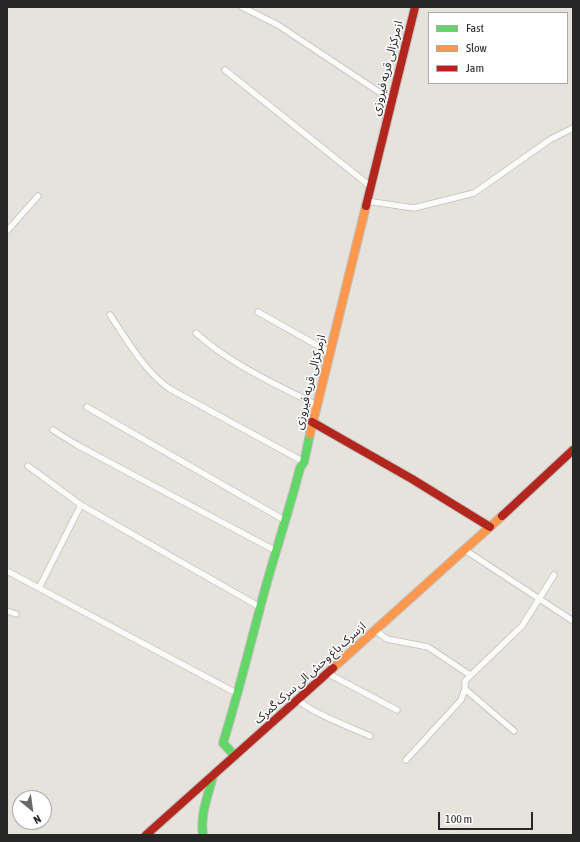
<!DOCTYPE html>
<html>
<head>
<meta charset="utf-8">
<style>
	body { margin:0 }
	#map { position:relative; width:580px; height:842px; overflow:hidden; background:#e6e2dc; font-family:"Asap Condensed",sans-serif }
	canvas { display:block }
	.frame { position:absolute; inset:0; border:8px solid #272727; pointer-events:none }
	.legend { position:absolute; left:428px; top:12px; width:140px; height:72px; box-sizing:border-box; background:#fff; border:1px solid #a9a9a9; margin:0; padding:5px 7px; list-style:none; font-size:12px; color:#272727 }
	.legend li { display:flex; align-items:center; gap:8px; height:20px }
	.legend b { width:20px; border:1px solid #a9a9a9 }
	.north { position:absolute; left:12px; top:790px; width:40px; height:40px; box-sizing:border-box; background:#fff; border:1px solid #a9a9a9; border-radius:50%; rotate:151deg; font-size:11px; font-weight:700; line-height:16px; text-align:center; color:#272727 }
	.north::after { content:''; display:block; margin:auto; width:14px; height:18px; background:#6a6866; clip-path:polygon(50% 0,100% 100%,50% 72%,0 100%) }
	.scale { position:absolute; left:438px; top:812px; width:95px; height:18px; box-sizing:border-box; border:2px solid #272727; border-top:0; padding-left:5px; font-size:12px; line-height:14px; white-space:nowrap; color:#272727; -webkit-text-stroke:3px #fff; paint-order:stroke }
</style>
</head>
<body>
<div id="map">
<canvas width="580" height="842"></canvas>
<div class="frame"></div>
<ul class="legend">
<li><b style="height:5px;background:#63d668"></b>Fast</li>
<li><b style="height:5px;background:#ff974d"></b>Slow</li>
<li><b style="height:5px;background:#b3261e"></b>Jam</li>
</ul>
<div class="north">N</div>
<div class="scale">100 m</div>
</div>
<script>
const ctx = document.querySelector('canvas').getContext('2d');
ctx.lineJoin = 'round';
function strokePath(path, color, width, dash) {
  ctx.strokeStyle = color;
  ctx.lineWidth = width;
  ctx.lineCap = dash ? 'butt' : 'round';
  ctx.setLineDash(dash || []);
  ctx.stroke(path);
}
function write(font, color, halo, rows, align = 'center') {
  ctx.font = font + ' "Asap Condensed","Noto Sans Arabic",sans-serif';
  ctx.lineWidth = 3;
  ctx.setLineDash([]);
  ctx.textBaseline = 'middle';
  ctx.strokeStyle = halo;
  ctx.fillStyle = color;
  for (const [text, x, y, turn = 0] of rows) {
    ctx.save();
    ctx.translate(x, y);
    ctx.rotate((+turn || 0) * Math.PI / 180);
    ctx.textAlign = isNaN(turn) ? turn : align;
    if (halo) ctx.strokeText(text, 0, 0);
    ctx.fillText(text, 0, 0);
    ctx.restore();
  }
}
const street = new Path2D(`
	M 242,7 L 278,25 L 391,100
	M 225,70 L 370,186
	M 366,201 L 414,208 L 474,193 L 551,139 L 573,128
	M 7,231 L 38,196
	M 258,312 L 329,352
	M 110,315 C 128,341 144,371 170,389 L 304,462
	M 196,333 C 230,364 276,384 316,405
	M 87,407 L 286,521
	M 53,430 L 77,445 L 276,551
	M 28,466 L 81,505 L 260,607
	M 465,550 L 573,621
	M 7,571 L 238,694
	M 39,588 L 81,505
	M 7,611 L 16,614
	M 375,630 L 387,639 L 428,647 L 470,675
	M 327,673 L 397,710
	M 465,689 L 514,731
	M 297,700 C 319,716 345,725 370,736
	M 406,760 L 461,700 L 465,689 L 465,681 L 468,678 L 522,626 L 554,575`);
const fast = new Path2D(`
	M 235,756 L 223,743 C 237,698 248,653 260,608 C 272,561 288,515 300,468 L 304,462 L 310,434
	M 203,835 C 200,814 208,796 213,776`);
const slow = new Path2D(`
	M 310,434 L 366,206
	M 333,668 L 502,516`);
const jam = new Path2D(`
	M 366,206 L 415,7
	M 312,422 L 412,479 L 490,527
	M 502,516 L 573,450
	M 146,835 L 333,668`);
const streetNames = [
	["ازمرکزالی قریه فیروزی",387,68,-76],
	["ازمرکزالی قریه فیروزی",310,382,-76],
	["ازسرک باغ وحش الی سرک گمرک",310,673,-42]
];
strokePath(street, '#bfbebe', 7);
strokePath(fast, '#bfbebe', 10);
strokePath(slow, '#bfbebe', 10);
strokePath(jam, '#bfbebe', 10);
strokePath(street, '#fbfbfa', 5.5);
strokePath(fast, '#63d668', 8);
strokePath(slow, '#ff974d', 8);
strokePath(jam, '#b3261e', 8);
write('12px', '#272727', '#fff', streetNames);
</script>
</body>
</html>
